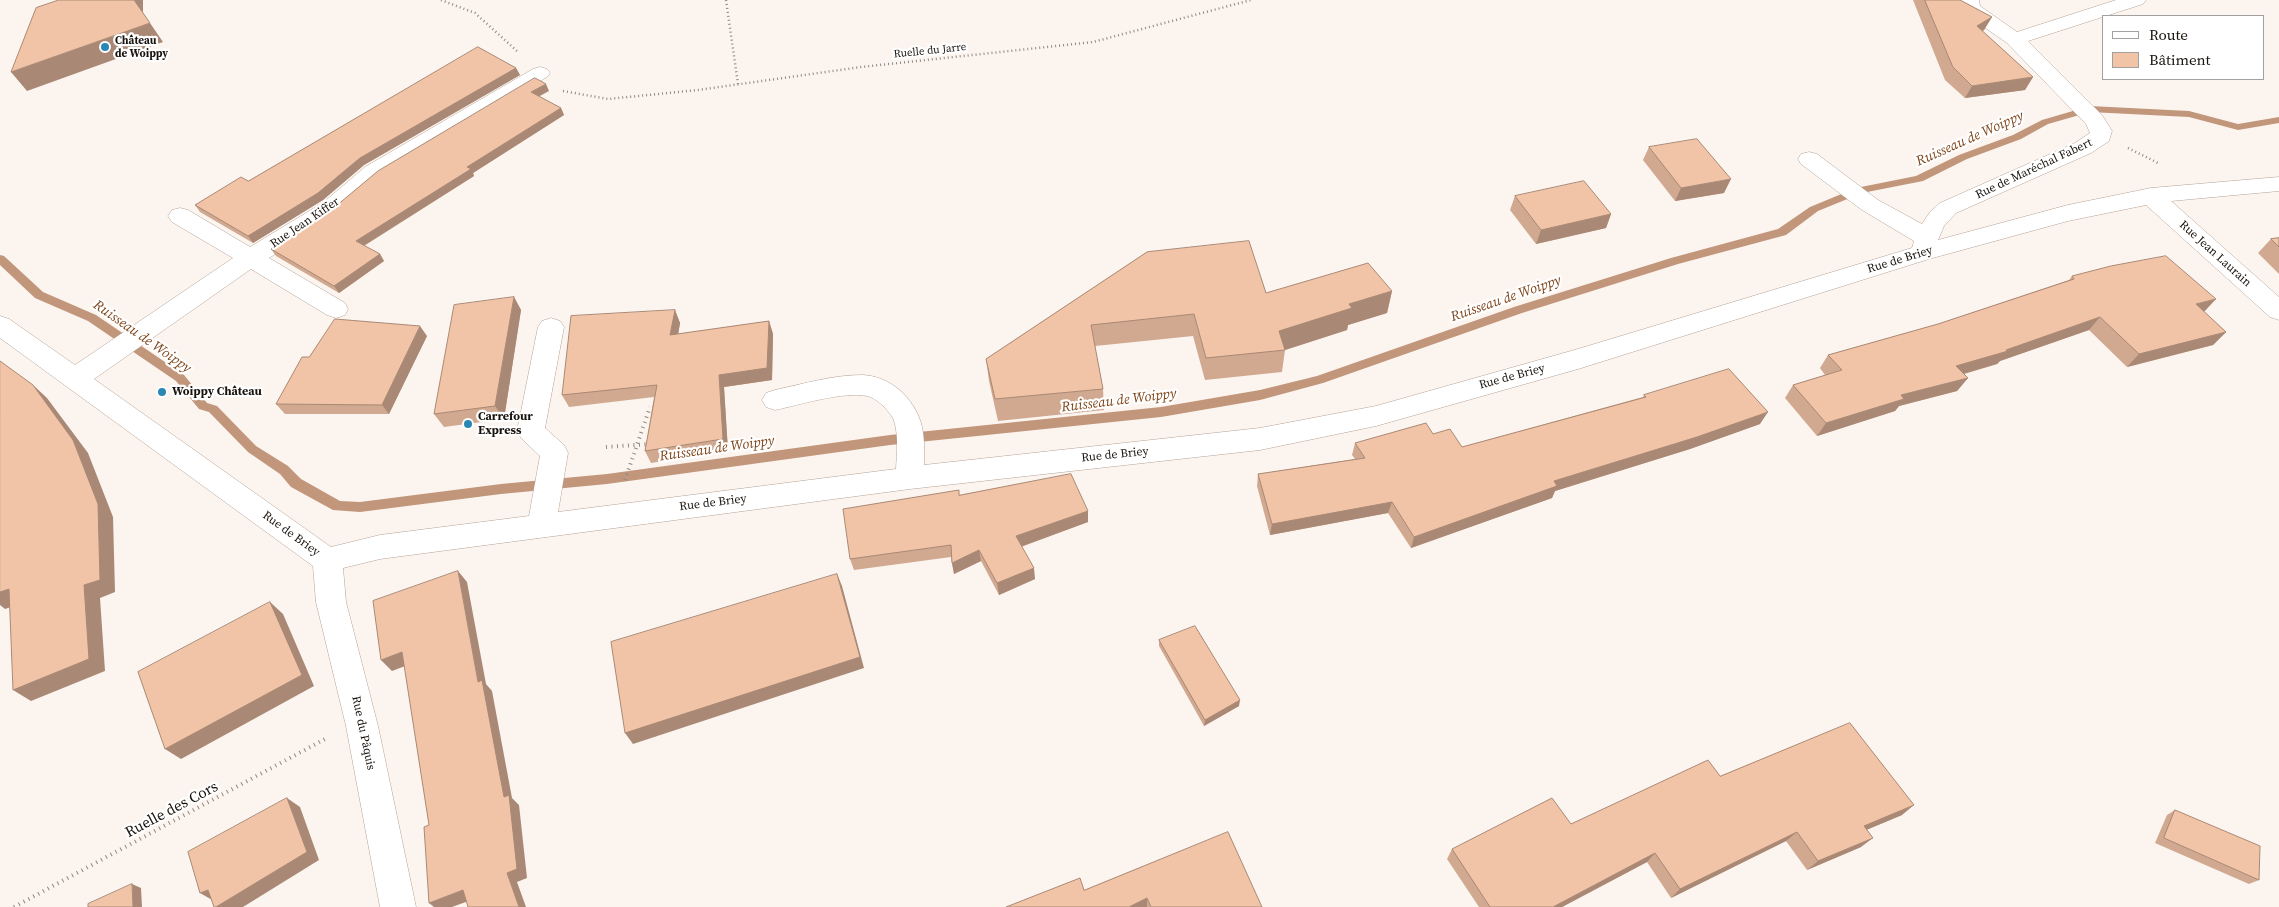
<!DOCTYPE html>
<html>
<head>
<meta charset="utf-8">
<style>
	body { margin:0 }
	#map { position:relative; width:2279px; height:907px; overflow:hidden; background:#fcf4ef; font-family:"Source Serif 4",serif }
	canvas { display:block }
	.legend { position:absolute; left:2102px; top:15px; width:162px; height:65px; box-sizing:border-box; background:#fff; border:1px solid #a3a19f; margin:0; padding:6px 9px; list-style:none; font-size:15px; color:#19130e }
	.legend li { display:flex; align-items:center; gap:10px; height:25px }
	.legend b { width:25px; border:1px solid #a3a19f }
</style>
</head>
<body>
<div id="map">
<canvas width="2279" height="907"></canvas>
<ul class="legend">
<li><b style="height:6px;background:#fff"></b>Route</li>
<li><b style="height:14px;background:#f2c4a7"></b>Bâtiment</li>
</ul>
</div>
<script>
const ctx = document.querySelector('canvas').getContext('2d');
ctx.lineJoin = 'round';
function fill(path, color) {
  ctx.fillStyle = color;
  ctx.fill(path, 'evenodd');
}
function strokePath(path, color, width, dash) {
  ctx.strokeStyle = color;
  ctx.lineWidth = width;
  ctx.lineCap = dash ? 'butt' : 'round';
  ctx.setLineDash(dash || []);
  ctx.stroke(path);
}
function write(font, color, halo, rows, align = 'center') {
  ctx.font = font + ' "Source Serif 4",serif';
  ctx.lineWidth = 4.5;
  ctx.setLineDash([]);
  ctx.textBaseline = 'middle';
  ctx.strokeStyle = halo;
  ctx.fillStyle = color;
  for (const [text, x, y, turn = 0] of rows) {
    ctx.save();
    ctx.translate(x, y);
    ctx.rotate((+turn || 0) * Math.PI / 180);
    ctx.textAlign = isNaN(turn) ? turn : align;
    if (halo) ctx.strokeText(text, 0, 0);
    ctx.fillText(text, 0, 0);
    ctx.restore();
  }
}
const stream = new Path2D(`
	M 2090,106 L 2189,111 L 2238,124 L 2279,117 L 2279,123 L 2238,130 L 2189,117 L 2090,112 L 2048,124 L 2021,139 L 1967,159 L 1923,181 L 1862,193 L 1818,211 L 1786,235 L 1678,264 L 1522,313 L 1323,383 L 1260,400 L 1161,417 L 890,445 L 607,484 L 501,494 L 360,512 L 333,510 L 291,487 L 280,474 L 248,452 L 209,412 L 199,409 L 176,381 L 88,321 L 35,298 L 0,265 L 0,255 L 4,256 L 43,292 L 96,315 L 184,375 L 207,403 L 217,406 L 256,446 L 288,466 L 301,479 L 340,501 L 360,502 L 501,484 L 607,474 L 890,435 L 1161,407 L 1260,390 L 1317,376 L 1514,307 L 1671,258 L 1778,229 L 1810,207 L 1856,188 L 1916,176 L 1959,155 L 2013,135 L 2042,120 Z`);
const pathFar1 = new Path2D(`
	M 441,0 L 475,13 L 518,52
	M 726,0 L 738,84
	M 563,91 L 608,99 L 698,90 L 861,67 L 1093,42 L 1251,0
	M 2128,148 L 2158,163`);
const path = new Path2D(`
	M 606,447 L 650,444
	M 625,480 L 650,407
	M 14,907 L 325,739`);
const minor = new Path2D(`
	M 1959,0 L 1979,0 L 1980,6 L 2017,32 L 2116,0 L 2146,0 L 2143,4 L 2028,41 L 2102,115 L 2112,131 L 2109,141 L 2091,153 L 1956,213 L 1944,226 L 1938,240 L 2068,205 L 2151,188 L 2279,177 L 2279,191 L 2171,201 L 2279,297 L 2279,320 L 2270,317 L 2146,205 L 2068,221 L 1929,259 L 1578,369 L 1376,426 L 1260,450 L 910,489 L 380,559 L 343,568 L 346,602 L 378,726 L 416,907 L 380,907 L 346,726 L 316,602 L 313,566 L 0,338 L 0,316 L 9,319 L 75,365 L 233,258 L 172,222 L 168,216 L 172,210 L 180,208 L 188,210 L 250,247 L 324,202 L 365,167 L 533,69 L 540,67 L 547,69 L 550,73 L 547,77 L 381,177 L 340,212 L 269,258 L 345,303 L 348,309 L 345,315 L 336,318 L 327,315 L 251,269 L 94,379 L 331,547 L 380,535 L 529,516 L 540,456 L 521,438 L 517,431 L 538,327 L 542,321 L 551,318 L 560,321 L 564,327 L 545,428 L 564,445 L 568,453 L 558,512 L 896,469 C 897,453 899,433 893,418 C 888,410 877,398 867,396 C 844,391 799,405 775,410 L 766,407 L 762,400 L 766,393 L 775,390 C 803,384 833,375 862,375 C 890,376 913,397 921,423 C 925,437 924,451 924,465 L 1260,428 L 1376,406 L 1578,349 L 1912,248 L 1914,241 L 1862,210 L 1801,164 L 1798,159 L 1801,154 L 1809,152 L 1817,154 L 1878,200 L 1922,224 L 1930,212 L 1940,203 L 2075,143 L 2090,133 L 2086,124 L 2007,43 L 1964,13 Z`);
const wall = new Path2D(`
	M 1913,0 L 1960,0 L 1992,17 L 1984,30 L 1982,31 L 2033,77 L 2025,90 L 1965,98 L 1945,80 Z
	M 516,68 L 520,75 L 364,165 L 323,200 L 253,243 L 200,212 L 195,205 L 248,181 Z
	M 549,91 L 539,97 L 561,108 L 564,115 L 473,173 L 474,176 L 364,246 L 380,254 L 384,261 L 339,293 L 276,256 L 271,249 Z
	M 1649,147 L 1724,193 L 1675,201 L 1643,160 Z
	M 1515,196 L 1611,214 L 1606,228 L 1536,244 L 1510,210 Z
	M 2279,238 L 2279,274 L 2258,253 L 2271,239 Z
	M 1147,252 L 1266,293 L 1392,291 L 1387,313 L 1348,325 L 1347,330 L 1285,350 L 1282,372 L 1205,380 L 1193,336 L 1095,346 L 1103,389 L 1104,410 L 998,421 L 989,381 L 986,359 Z
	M 2072,276 L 2204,312 L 2226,332 L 2213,345 L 2127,367 L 2089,330 L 2000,361 L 1997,364 L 1964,374 L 1968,378 L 1957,391 L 1899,406 L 1895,411 L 1817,436 L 1785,398 L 1793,385 L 1825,375 L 1820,368 L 1828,355 L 1938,324 L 2069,280 Z
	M 514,297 L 521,310 L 504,419 L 444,427 L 434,414 Z
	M 675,310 L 680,323 L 678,334 L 769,321 L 773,334 L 772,380 L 724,387 L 728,451 L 651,463 L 645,451 L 654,397 L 569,407 L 562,395 Z
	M 427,336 L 389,414 L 285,414 L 276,404 L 309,357 Z
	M 1644,395 L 1760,424 L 1690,449 L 1555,491 L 1552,498 L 1411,548 L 1388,513 L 1270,535 L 1257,486 L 1258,474 L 1355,459 L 1352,455 L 1355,443 L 1462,447 L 1643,397 Z
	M 960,495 L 1088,511 L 1088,522 L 1021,547 L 1035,579 L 999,595 L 981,561 L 954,574 L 951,557 L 854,570 L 850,559 Z
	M 1159,640 L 1239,706 L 1204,726 L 1159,646 Z
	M 1720,776 L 1902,815 L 1866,830 L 1861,847 L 1807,870 L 1786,841 L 1671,898 L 1647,862 L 1562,907 L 1479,907 L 1447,859 L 1452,849 L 1571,824 Z
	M 2175,810 L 2259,880 L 2249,884 L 2155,843 L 2167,815 Z
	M 1084,890 L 1262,907 L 1006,907 Z`);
const shadedWall = new Path2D(`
	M 134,0 L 143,0 L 143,13 Z
	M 1992,17 L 1984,30 L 1970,38 L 1977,26 Z
	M 150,23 L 163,42 L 27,91 L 11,72 Z
	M 516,68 L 520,75 L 364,165 L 323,200 L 253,243 L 248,236 L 360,158 Z
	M 2033,77 L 2025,90 L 1965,98 L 1972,86 Z
	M 546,84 L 549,91 L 534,99 L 531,92 Z
	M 561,108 L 564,115 L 473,173 L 474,176 L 360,248 L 356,241 L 467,167 Z
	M 1731,179 L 1724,193 L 1675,201 L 1681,188 Z
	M 1611,214 L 1606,228 L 1536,244 L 1541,230 Z
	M 380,254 L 384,261 L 339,293 L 334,286 Z
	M 1392,291 L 1387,313 L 1348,325 L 1347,330 L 1285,350 L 1279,331 L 1349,304 Z
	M 514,297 L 521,310 L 504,419 L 495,406 Z
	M 2216,299 L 2204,312 L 2196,304 Z
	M 675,310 L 680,323 L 676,348 L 670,335 Z
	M 2100,317 L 2089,330 L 2000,361 L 1997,364 L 1946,379 L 1956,366 Z
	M 769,321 L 773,334 L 772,380 L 724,387 L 728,451 L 723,439 L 719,375 Z
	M 420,326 L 427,336 L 389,414 L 382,405 Z
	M 2226,332 L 2213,345 L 2127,367 L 2139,354 Z
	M 1968,378 L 1957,391 L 1899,406 L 1895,411 L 1817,436 L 1826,423 L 1901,395 Z
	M 33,385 L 47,398 L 88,453 L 113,517 L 115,592 L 100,598 L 105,671 L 31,701 L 13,690 L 84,585 Z
	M 1768,412 L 1760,424 L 1690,449 L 1555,491 L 1552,498 L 1411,548 L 1414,537 L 1554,481 Z
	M 1392,502 L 1388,513 L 1270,535 L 1272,524 Z
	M 1088,511 L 1088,522 L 1017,548 L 1016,536 Z
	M 979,550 L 981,561 L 954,574 L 952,563 Z
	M 1034,568 L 1035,579 L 999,595 L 997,583 Z
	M 458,571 L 467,582 L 486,684 L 492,691 L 512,798 L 519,805 L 527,878 L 517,882 L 526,907 L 519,907 L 507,873 L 504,797 L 478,682 Z
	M 837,574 L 842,586 L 864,668 L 633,744 L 625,733 Z
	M 9,589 L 26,602 L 5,609 L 0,605 L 0,592 Z
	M 270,602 L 283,614 L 314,686 L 181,759 L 165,749 Z
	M 402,652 L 413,663 L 392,671 L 381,660 Z
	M 1240,700 L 1239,706 L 1204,726 L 1205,720 Z
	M 287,798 L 300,807 L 319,860 L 243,907 L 216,907 Z
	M 1914,805 L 1902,815 L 1852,836 L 1864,826 Z
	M 1797,832 L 1786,841 L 1671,898 L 1680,889 Z
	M 1873,838 L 1861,847 L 1807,870 L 1818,861 Z
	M 1655,853 L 1647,862 L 1562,907 L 1553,907 Z
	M 132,884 L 141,888 L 142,907 L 133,907 Z
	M 208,890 L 214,901 L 200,893 Z
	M 463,890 L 474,899 L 452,907 L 434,907 L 429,903 Z
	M 1147,898 L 1147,907 L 1129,907 Z`);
const building = new Path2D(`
	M 59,0 L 134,0 L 150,23 L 11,72 L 36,8 Z
	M 1925,0 L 1960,0 L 1992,17 L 1977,26 L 2033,77 L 1972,86 L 1953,67 Z
	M 478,47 L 516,68 L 360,158 L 318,193 L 248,236 L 195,205 L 241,177 L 248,181 Z
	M 535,78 L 546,84 L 531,92 L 561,108 L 467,167 L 471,169 L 356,241 L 380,254 L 334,286 L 271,249 L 336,206 L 378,171 Z
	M 1697,139 L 1731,179 L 1681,188 L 1649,147 Z
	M 1584,181 L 1611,214 L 1541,230 L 1515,196 Z
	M 2279,238 L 2279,247 L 2271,239 Z
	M 1249,241 L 1266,293 L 1368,263 L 1392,291 L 1349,304 L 1352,308 L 1279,331 L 1285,350 L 1206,358 L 1194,314 L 1091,325 L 1103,389 L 995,399 L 986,359 L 1147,252 Z
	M 2166,256 L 2216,299 L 2196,304 L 2226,332 L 2139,354 L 2100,317 L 2006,350 L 2008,351 L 1956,366 L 1968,378 L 1901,395 L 1904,399 L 1826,423 L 1793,385 L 1842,370 L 1828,355 L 1938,324 L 2074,279 L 2072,276 L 2111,266 Z
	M 514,297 L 495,406 L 434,414 L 454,305 Z
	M 675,310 L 670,335 L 769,321 L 767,368 L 719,375 L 723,439 L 645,451 L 657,385 L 562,395 L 571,316 Z
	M 335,319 L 420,326 L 382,405 L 276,404 L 302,357 L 309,357 Z
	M 0,361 L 33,385 L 73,440 L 98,504 L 100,580 L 84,585 L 89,659 L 13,690 L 9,589 L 0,592 Z
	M 1729,369 L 1768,412 L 1697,437 L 1554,481 L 1557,486 L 1414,537 L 1392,502 L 1272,524 L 1258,474 L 1365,458 L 1355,443 L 1426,423 L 1433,434 L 1450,429 L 1462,447 L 1646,397 L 1644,395 Z
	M 1071,474 L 1088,511 L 1016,536 L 1034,568 L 997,583 L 979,550 L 952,563 L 951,545 L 850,559 L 843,509 L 959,490 L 959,495 Z
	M 458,571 L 478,682 L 482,680 L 504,797 L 509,795 L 517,869 L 507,873 L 519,907 L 468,907 L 463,890 L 429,903 L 424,827 L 429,825 L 402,652 L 381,660 L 373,601 Z
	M 837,574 L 860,657 L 625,733 L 611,642 Z
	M 270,602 L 302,675 L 165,749 L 138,672 Z
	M 1195,626 L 1240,700 L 1205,720 L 1159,640 Z
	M 1850,723 L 1914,805 L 1864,826 L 1873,838 L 1818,861 L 1797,832 L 1680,889 L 1655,853 L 1553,907 L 1490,907 L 1452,849 L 1552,798 L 1571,824 L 1708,760 L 1720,776 Z
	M 287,798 L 307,852 L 216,907 L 214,907 L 208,890 L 200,893 L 188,852 Z
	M 2175,810 L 2260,846 L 2259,880 L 2164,838 Z
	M 1228,832 L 1262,907 L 1151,907 L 1147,898 L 1129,907 L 1006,907 L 1080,878 L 1084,890 Z
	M 132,884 L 133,907 L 88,907 L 88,904 Z`);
const markers = [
	[105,47,5,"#2a87b4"],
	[162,392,5,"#2a87b4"],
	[468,424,5,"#2a87b4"]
];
const farPoinames = [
	["Château",115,41],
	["de Woippy",115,54]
];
const farStreetnames = [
	["Ruelle du Jarre",930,51,-6]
];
const streetNames = [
	["Rue de Maréchal Fabert",2034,169,-25],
	["Rue Jean Kiffer",305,223,-34],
	["Rue Jean Laurain",2215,254,42],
	["Rue de Briey",1900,260,-17],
	["Rue de Briey",1512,377,-15],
	["Rue de Briey",1115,455,-6],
	["Rue de Briey",713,503,-7],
	["Rue de Briey",291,534,36],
	["Rue du Pâquis",363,733,78]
];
const poiNames = [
	["Woippy Château",172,392],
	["Carrefour",478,417],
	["Express",478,431]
];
const waterNames = [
	["Ruisseau de Woippy",1970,139,-24],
	["Ruisseau de Woippy",1506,299,-19],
	["Ruisseau de Woippy",142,337,35],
	["Ruisseau de Woippy",1119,401,-7],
	["Ruisseau de Woippy",717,449,-8]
];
const nearStreetnames = [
	["Ruelle des Cors",172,810,-28]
];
fill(stream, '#c1967a');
strokePath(minor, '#b5a296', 1);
strokePath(pathFar1, '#8f8883', 2.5, [1, 3]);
strokePath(path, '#8f8883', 4, [1, 4.5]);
fill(minor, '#fff');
fill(wall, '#d0a990');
fill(shadedWall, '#a98975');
fill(building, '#f2c4a7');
strokePath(building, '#a98975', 1);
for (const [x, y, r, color] of markers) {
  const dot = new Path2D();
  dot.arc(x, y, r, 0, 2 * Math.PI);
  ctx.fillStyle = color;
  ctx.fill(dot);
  strokePath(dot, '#fff', 2);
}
write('bold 11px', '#19130e', '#fff', farPoinames, 'left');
write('11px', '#19130e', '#fff', farStreetnames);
write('12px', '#19130e', '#fff', streetNames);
write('bold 12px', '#19130e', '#fff', poiNames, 'left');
write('italic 14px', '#7e451a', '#fff', waterNames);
write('15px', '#19130e', '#fff', nearStreetnames);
</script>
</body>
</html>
